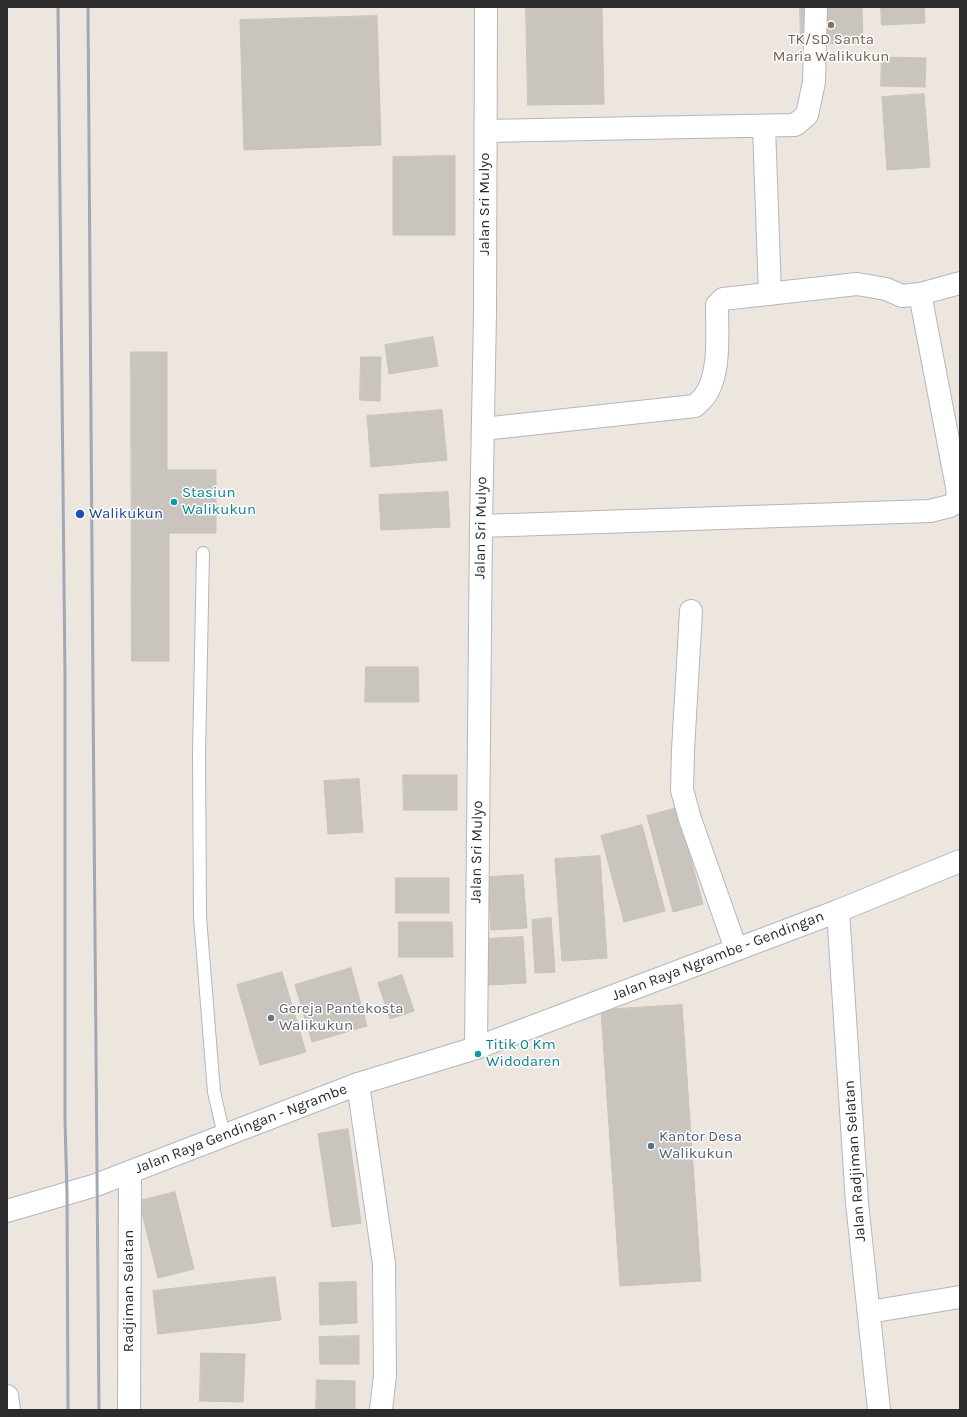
<!DOCTYPE html>
<html>
<head>
<meta charset="utf-8">
<style>
	body { margin:0 }
	#map { position:relative; width:967px; height:1417px; overflow:hidden; background:#ede6df; font-family:Karla,sans-serif }
	canvas { display:block }
	.frame { position:absolute; inset:0; border:8px solid #2c2c2c; pointer-events:none }
</style>
</head>
<body>
<div id="map">
<canvas width="967" height="1417"></canvas>
<div class="frame"></div>
</div>
<script>
const ctx = document.querySelector('canvas').getContext('2d');
ctx.lineJoin = 'round';
function fill(path, color) {
  ctx.fillStyle = color;
  ctx.fill(path, 'evenodd');
}
function strokePath(path, color, width, dash) {
  ctx.strokeStyle = color;
  ctx.lineWidth = width;
  ctx.lineCap = dash ? 'butt' : 'round';
  ctx.setLineDash(dash || []);
  ctx.stroke(path);
}
function write(font, color, halo, rows, align = 'center') {
  ctx.font = font + ' Karla,sans-serif';
  ctx.lineWidth = 3;
  ctx.setLineDash([]);
  ctx.textBaseline = 'middle';
  ctx.strokeStyle = halo;
  ctx.fillStyle = color;
  for (const [text, x, y, turn = 0] of rows) {
    ctx.save();
    ctx.translate(x, y);
    ctx.rotate((+turn || 0) * Math.PI / 180);
    ctx.textAlign = isNaN(turn) ? turn : align;
    if (halo) ctx.strokeText(text, 0, 0);
    ctx.fillText(text, 0, 0);
    ctx.restore();
  }
}
const building = new Path2D(`
	M 526,7 L 602,7 L 604,104 L 528,105 Z
	M 800,7 L 862,7 L 863,43 L 801,44 Z
	M 881,7 L 924,7 L 925,23 L 882,25 Z
	M 377,16 L 381,145 L 244,150 L 240,20 Z
	M 882,57 L 926,58 L 925,87 L 881,86 Z
	M 924,94 L 930,167 L 887,170 L 882,97 Z
	M 455,156 L 455,235 L 393,235 L 393,157 Z
	M 433,337 L 438,366 L 389,374 L 385,345 Z
	M 131,352 L 167,352 L 167,470 L 216,470 L 216,533 L 169,533 L 169,661 L 132,661 Z
	M 361,357 L 381,357 L 380,401 L 360,400 Z
	M 442,410 L 447,460 L 371,467 L 367,416 Z
	M 448,492 L 450,527 L 381,530 L 379,495 Z
	M 366,667 L 418,667 L 419,702 L 365,702 Z
	M 403,775 L 457,775 L 457,810 L 404,810 Z
	M 359,779 L 363,832 L 328,834 L 324,781 Z
	M 677,808 L 703,904 L 673,912 L 647,816 Z
	M 642,825 L 665,911 L 624,922 L 601,836 Z
	M 600,856 L 607,958 L 562,961 L 555,859 Z
	M 523,875 L 527,928 L 491,930 L 488,877 Z
	M 396,878 L 449,878 L 449,913 L 396,913 Z
	M 551,918 L 555,972 L 535,973 L 532,920 Z
	M 399,922 L 452,922 L 453,957 L 399,957 Z
	M 523,937 L 526,983 L 488,985 L 486,939 Z
	M 351,968 L 367,1026 L 312,1042 L 295,985 Z
	M 282,972 L 306,1052 L 260,1065 L 237,985 Z
	M 402,975 L 414,1011 L 390,1019 L 378,983 Z
	M 682,1005 L 701,1281 L 620,1286 L 601,1010 Z
	M 348,1129 L 361,1223 L 332,1227 L 318,1134 Z
	M 175,1192 L 194,1269 L 158,1278 L 139,1201 Z
	M 275,1277 L 281,1320 L 158,1334 L 153,1291 Z
	M 356,1282 L 357,1323 L 320,1325 L 319,1283 Z
	M 359,1336 L 359,1364 L 320,1364 L 319,1337 Z
	M 201,1353 L 245,1354 L 243,1402 L 200,1401 Z
	M 317,1380 L 355,1381 L 355,1410 L 316,1410 Z`);
const service = new Path2D(`
	M 203,553 L 199,753 L 200,917 L 214,1092 L 224,1136`);
const minor = new Path2D(`
	M 764,126 L 770,294
	M 486,131 L 795,125 L 807,115 L 814,82 L 816,7
	M 483,429 L 695,406 C 698,403 701,400 704,397 C 721,375 717,332 717,305 L 723,299 L 857,284 L 886,289 L 902,296 L 920,294 L 960,283
	M 481,526 L 930,511 L 950,506 L 958,501 L 957,487 L 920,294
	M 691,611 L 683,750 L 682,790 L 690,819 L 736,949
	M 358,1084 L 384,1264 L 385,1375 L 381,1410
	M 869,1312 L 960,1297
	M 7,1396 L 9,1410
	M 129,1410 L 130,1172`);
const tertiary = new Path2D(`
	M 838,911 L 857,1203 L 879,1410`);
const secondary = new Path2D(`
	M 476,1048 L 481,526 L 485,313 L 486,7
	M 7,1211 L 96,1185 L 358,1084 L 476,1048 L 838,911 L 960,861`);
const rail = new Path2D(`
	M 58,7 L 65,676 L 65,1121 L 67,1193 L 68,1410
	M 88,7 C 93,475 93,942 99,1410`);
const markers = [
	[831,25,4,"#8d6e63"],
	[174,502,4,"#0f9aa8"],
	[80,514,5,"#1a4fb4"],
	[271,1018,4,"#6b7280"],
	[478,1054,4,"#0f9aa8"],
	[651,1146,4,"#5c6f8a"]
];
const educationNames = [
	["TK/SD Santa",831,40],
	["Maria Walikukun",831,57]
];
const streetNames = [
	["Jalan Sri Mulyo",485,204,-90],
	["Jalan Sri Mulyo",481,528,-89],
	["Jalan Sri Mulyo",477,852,-89],
	["Jalan Raya Ngrambe - Gendingan",718,956,-21],
	["Jalan Raya Gendingan - Ngrambe",241,1129,-21],
	["Jalan Radjiman Selatan",855,1161,-94],
	["Radjiman Selatan",129,1291,-90]
];
const cultureNames = [
	["Stasiun",182,493],
	["Walikukun",182,510],
	["Titik 0 Km",486,1045],
	["Widodaren",486,1062]
];
const transitNames = [
	["Walikukun",89,514]
];
const worshipNames = [
	["Gereja Pantekosta",279,1009],
	["Walikukun",279,1026]
];
const serviceNames = [
	["Kantor Desa",659,1137],
	["Walikukun",659,1154]
];
fill(building, '#c9c4bd');
strokePath(building, '#c9c1b9', 1);
strokePath(service, '#b2b6bf', 14);
strokePath(minor, '#b2b6bf', 24);
strokePath(tertiary, '#b2b6bf', 24);
strokePath(secondary, '#b2b6bf', 24);
strokePath(service, '#fff', 12);
strokePath(minor, '#fff', 22);
strokePath(tertiary, '#fff', 22);
strokePath(secondary, '#fff', 22);
strokePath(rail, '#a2a7b6', 3);
for (const [x, y, r, color] of markers) {
  const dot = new Path2D();
  dot.arc(x, y, r, 0, 2 * Math.PI);
  ctx.fillStyle = color;
  ctx.fill(dot);
  strokePath(dot, '#fff', 1.5);
}
write('15px', '#785e54', '#fff', educationNames);
write('15px', '#2c2c2c', '#fff', streetNames);
write('15px', '#0d838f', '#fff', cultureNames, 'left');
write('15px', '#164399', '#fff', transitNames, 'left');
write('15px', '#5b616d', '#fff', worshipNames, 'left');
write('15px', '#4e5e75', '#fff', serviceNames, 'left');
</script>
</body>
</html>
